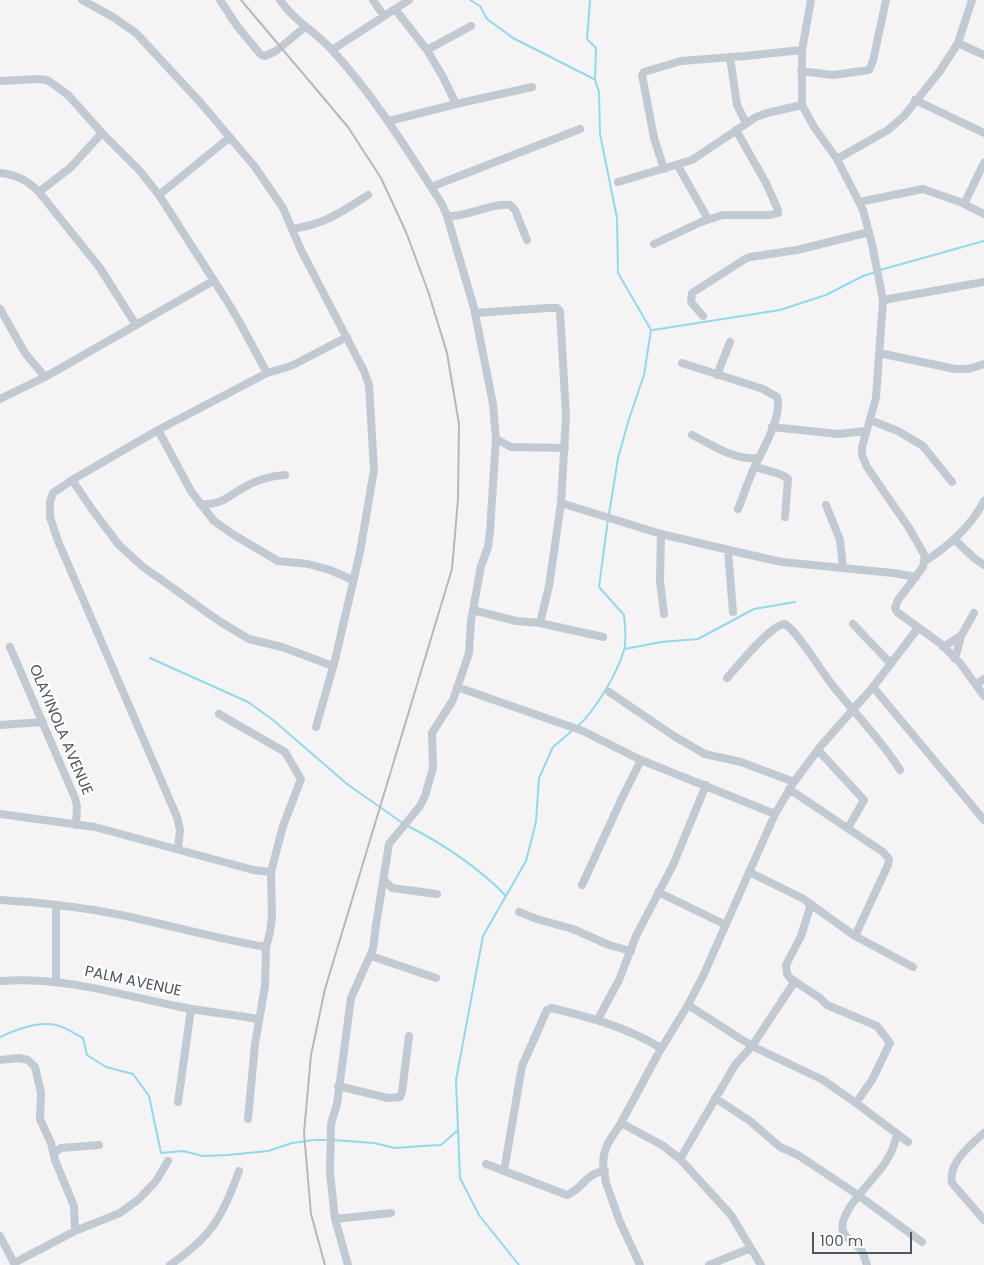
<!DOCTYPE html>
<html>
<head>
<meta charset="utf-8">
<style>
	body { margin:0 }
	#map { position:relative; width:984px; height:1265px; overflow:hidden; background:#f5f3f3; font-family:Poppins,sans-serif }
	canvas { display:block }
	.scale { position:absolute; left:812px; top:1232px; width:100px; height:22px; box-sizing:border-box; border:2px solid #4a5661; border-top:0; padding-left:6px; font-size:15px; line-height:18px; white-space:nowrap; color:#4a5661; -webkit-text-stroke:4px #fff; paint-order:stroke }
</style>
</head>
<body>
<div id="map">
<canvas width="984" height="1265"></canvas>
<div class="scale">100 m</div>
</div>
<script>
const ctx = document.querySelector('canvas').getContext('2d');
ctx.lineJoin = 'round';
function strokePath(path, color, width, dash) {
  ctx.strokeStyle = color;
  ctx.lineWidth = width;
  ctx.lineCap = dash ? 'butt' : 'round';
  ctx.setLineDash(dash || []);
  ctx.stroke(path);
}
function write(font, color, halo, rows, align = 'center') {
  ctx.font = font + ' Poppins,sans-serif';
  ctx.lineWidth = 4.5;
  ctx.setLineDash([]);
  ctx.textBaseline = 'middle';
  ctx.strokeStyle = halo;
  ctx.fillStyle = color;
  for (const [text, x, y, turn = 0] of rows) {
    ctx.save();
    ctx.translate(x, y);
    ctx.rotate((+turn || 0) * Math.PI / 180);
    ctx.textAlign = isNaN(turn) ? turn : align;
    if (halo) ctx.strokeText(text, 0, 0);
    ctx.fillText(text, 0, 0);
    ctx.restore();
  }
}
const stream = new Path2D(`
	M 470,0 L 480,6 L 487,19 L 513,38 L 594,79
	M 590,0 L 587,39 L 596,48 L 595,80 L 599,92 L 600,134 L 617,218 L 618,273 L 651,330 L 644,375 L 629,419 L 618,458 L 609,514
	M 880,270 L 984,241
	M 653,330 L 780,310 L 826,295 L 863,276 L 876,272
	M 625,649 L 661,642 L 698,639 L 754,609 L 795,602
	M 150,658 L 248,702 L 273,720 L 347,784 L 404,824
	M 577,727 C 595,711 617,674 624,650 C 627,640 625,625 624,615 L 599,587 L 608,519
	M 408,826 C 445,845 477,866 506,896
	M 0,1037 C 13,1031 32,1024 46,1024 C 59,1023 72,1032 83,1038 L 87,1055 L 106,1067 L 133,1074 L 149,1096 L 161,1153 L 183,1151 L 203,1156 L 228,1155 L 268,1151 L 292,1143 L 314,1140 L 327,1140
	M 332,1140 L 374,1143 L 395,1148 L 422,1146 L 441,1145 L 458,1130
	M 519,1265 L 479,1215 L 460,1178 L 456,1080 L 483,936 L 526,861 L 536,822 L 539,778 L 553,747 L 573,730`);
const minor = new Path2D(`
	M 82,0 L 113,17 L 136,33 L 200,102 L 255,167 L 283,208 L 301,250 L 364,371 L 369,385 L 374,470 L 360,552 L 335,660 L 316,727
	M 220,0 L 237,26 L 261,55 L 265,56 L 276,51 L 305,27
	M 280,0 C 294,21 316,32 332,50 C 375,97 408,151 442,204 L 447,216 L 474,308 L 493,404 L 496,439 L 490,531 L 488,547 L 481,566 L 471,621 L 469,653 L 453,700 L 432,733 L 433,768 L 425,796 L 420,806 L 389,844 L 376,925 L 373,949 L 351,998 L 337,1104 L 331,1124 L 330,1173 L 335,1219 L 348,1265
	M 373,0 L 384,16
	M 811,0 L 802,50 L 802,105 L 814,127 L 837,159 L 863,210 L 872,244 L 883,300 L 876,398 L 862,447 L 862,455 L 867,467 L 909,528 L 925,556 L 923,567 L 898,600 L 895,608 L 897,612 L 941,644 L 960,663 L 984,696
	M 395,9 L 427,50 L 443,77 L 456,104
	M 958,43 L 984,55
	M 332,50 L 409,0
	M 427,50 L 471,26
	M 730,57 L 737,105 L 746,123
	M 801,71 L 833,75 L 869,70 L 873,61 L 886,0
	M 0,81 L 38,79 L 47,80 L 56,86 L 68,95 L 102,133 L 140,171 L 159,195 L 227,301 L 240,323 L 267,373
	M 915,100 L 984,133
	M 389,121 L 456,104 L 532,87
	M 837,159 L 888,130 L 904,116 L 940,71 L 958,43 L 972,0
	M 678,166 L 708,219
	M 664,169 L 654,138 L 643,80 L 642,75 L 644,72 L 681,61 L 745,56 L 802,50
	M 0,173 C 17,175 27,180 39,192 L 100,268 L 136,325
	M 618,182 L 692,160 L 756,117 L 767,113 L 802,105
	M 431,187 L 580,129
	M 39,192 L 70,168 L 102,133
	M 159,195 L 229,138
	M 859,202 L 923,189 L 960,202 L 984,214
	M 964,204 L 984,163
	M 447,216 C 469,217 489,203 510,205 L 515,210 L 527,240
	M 292,229 C 325,224 340,213 368,195
	M 654,244 L 701,222 L 723,215 L 771,215 L 778,213 L 778,210 L 766,183 L 736,130
	M 883,300 L 984,282
	M 0,309 L 25,353 L 45,377
	M 475,313 L 548,308 L 557,308 L 560,311 L 566,416 L 561,503 L 549,586 L 540,623
	M 703,316 L 691,302 L 692,293 L 745,259 L 750,257 L 797,250 L 869,232
	M 879,353 L 955,369 L 968,369 L 984,364
	M 682,363 L 763,389 L 777,397 C 783,415 763,449 755,466 C 748,480 744,495 738,509
	M 717,375 L 730,342
	M 0,399 L 45,377 L 213,281
	M 870,420 L 898,431 L 923,446 L 952,482
	M 772,427 L 838,434 L 866,431
	M 158,430 L 191,491 L 214,521 L 234,535 L 278,561 L 308,564 L 330,570 L 353,580
	M 692,435 C 713,445 734,461 759,458
	M 496,439 L 511,447 L 565,448
	M 755,466 C 765,472 780,471 788,479 L 785,517
	M 72,480 L 94,512 L 119,545 L 142,566 L 219,621 L 249,639 L 282,647 L 333,666
	M 561,503 L 661,534 L 746,554 L 782,562 L 893,573 L 916,577
	M 200,504 C 220,506 227,497 243,488 C 256,480 270,476 285,475
	M 826,505 L 840,540 L 843,568
	M 661,534 L 660,581 L 664,614
	M 954,539 L 974,558 L 984,565
	M 728,550 L 733,612
	M 924,562 C 947,547 971,527 984,501
	M 473,610 L 516,621 L 540,623 L 603,637
	M 853,624 L 891,664
	M 10,647 L 75,798 L 77,807 L 76,825
	M 943,647 L 961,636
	M 955,659 L 961,636 L 974,613
	M 727,678 C 738,666 771,624 785,624 C 797,631 820,669 830,682 C 853,712 880,738 900,770
	M 976,685 L 984,679
	M 457,687 L 583,731 L 641,760 L 775,814
	M 873,687 L 984,820
	M 609,692 L 674,736 L 705,754 L 741,762 L 794,782
	M 219,714 L 285,752 L 301,779 L 283,826 L 271,872 L 272,916 L 270,932 L 266,947 L 265,986 L 255,1044 L 248,1119
	M 0,725 L 43,722
	M 818,750 L 864,800 L 848,828
	M 789,789 L 883,852 L 889,859 L 888,865 L 855,936
	M 0,814 L 95,827 L 253,870 L 271,872
	M 178,849 L 180,830 L 177,817 L 58,541 L 50,517 L 50,502 L 53,493 L 72,480 L 158,430 L 267,373 L 291,366 L 347,337
	M 749,872 L 802,898 L 855,936 L 913,967
	M 384,880 L 392,888 L 437,894
	M 582,885 L 622,798 L 641,760
	M 658,892 L 726,925
	M 0,900 C 40,902 81,907 121,915 C 169,925 217,939 266,947
	M 811,904 L 801,936 L 786,965 L 787,974 L 791,979 L 820,998 L 827,1005 L 877,1026 L 890,1043 L 872,1080 L 856,1103
	M 56,905 L 56,982
	M 519,912 L 537,919 L 573,929 L 609,945 L 631,951
	M 371,956 L 436,978
	M 0,981 C 60,976 118,994 176,1006 C 204,1012 231,1014 259,1019
	M 688,1005 L 752,1046 L 823,1080 L 856,1103 L 908,1142
	M 598,1019 L 619,980 L 636,936 L 673,865 L 706,785
	M 0,1060 L 19,1058 L 28,1060 L 35,1067 L 41,1093 L 40,1119 L 51,1143 L 55,1160 L 74,1206 L 75,1231
	M 338,1086 L 388,1098 L 400,1097 L 402,1092 L 409,1036
	M 715,1098 L 750,1121 L 780,1147 L 798,1155 L 858,1195 L 922,1242
	M 178,1102 L 191,1009
	M 621,1123 L 662,1145 L 680,1159 L 731,1215 L 761,1265
	M 984,1133 C 970,1145 948,1163 952,1183 L 984,1220
	M 54,1153 L 61,1148 L 99,1145
	M 680,1159 L 735,1065 L 752,1046 L 795,981
	M 486,1164 L 567,1195 C 583,1189 585,1173 605,1171
	M 504,1171 L 522,1066 L 547,1010 L 552,1008 C 592,1018 626,1027 661,1048
	M 335,1219 L 391,1213
	M 0,1236 L 15,1265
	M 14,1263 L 75,1231 L 120,1213 L 139,1199 L 156,1181 L 168,1161
	M 170,1265 C 212,1236 222,1218 239,1171
	M 640,1265 L 620,1222 L 606,1183 L 603,1164 L 604,1154 L 608,1143 L 621,1123 L 658,1054 L 688,1005 L 703,976 L 775,814 L 794,782 L 820,747 L 873,687 L 918,628
	M 709,1265 L 751,1248
	M 867,1265 C 865,1260 864,1255 862,1251 C 857,1243 846,1240 843,1231 C 837,1212 876,1178 885,1163 C 891,1154 895,1144 897,1134`);
const rail = new Path2D(`
	M 241,0 L 348,127 L 381,178 L 406,232 L 428,291 L 447,353 L 459,424 L 458,499 L 452,569 L 325,989 L 311,1055 L 304,1133 L 311,1214 L 325,1265`);
const streetNames = [
	["OLAYINOLA AVENUE",60,730,67],
	["PALM AVENUE",133,982,12]
];
strokePath(stream, '#90daee', 2);
strokePath(minor, '#c1cad2', 8);
strokePath(rail, '#b5b8bd', 2);
write('15px', '#4a5661', '#fff', streetNames);
</script>
</body>
</html>
